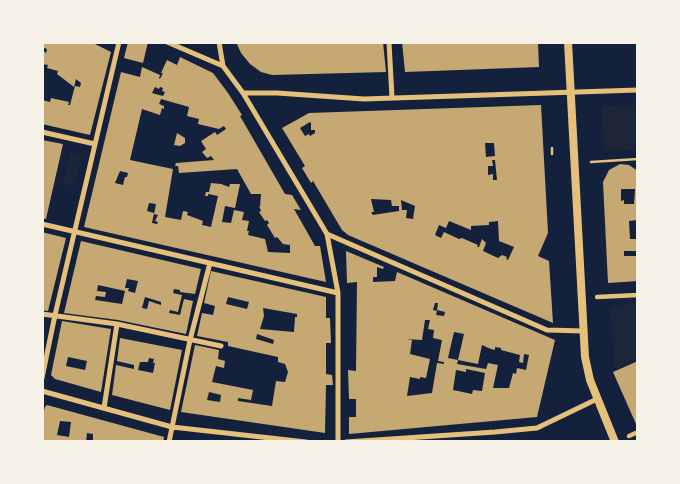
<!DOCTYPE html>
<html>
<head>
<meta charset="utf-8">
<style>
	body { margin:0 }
	#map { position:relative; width:680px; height:484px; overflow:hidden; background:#14213d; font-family:Inter,sans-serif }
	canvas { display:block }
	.frame { position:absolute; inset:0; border:44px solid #f6f1e7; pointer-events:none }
</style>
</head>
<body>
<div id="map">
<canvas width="680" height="484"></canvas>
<div class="frame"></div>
</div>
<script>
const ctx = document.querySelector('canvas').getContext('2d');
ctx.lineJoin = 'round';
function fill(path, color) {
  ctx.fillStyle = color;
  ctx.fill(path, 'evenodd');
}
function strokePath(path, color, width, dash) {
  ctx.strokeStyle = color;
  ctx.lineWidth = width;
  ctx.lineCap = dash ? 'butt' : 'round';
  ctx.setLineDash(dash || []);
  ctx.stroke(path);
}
const green = new Path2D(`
	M 637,105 L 637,150 L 604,151 L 602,106 Z
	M 71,152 L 82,154 L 74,186 L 63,183 Z
	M 637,303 L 637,359 L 615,369 L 610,306 Z`);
const building = new Path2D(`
	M 42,42 L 91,42 L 111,52 L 90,135 L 42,124 L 42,100 L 50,102 L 51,98 L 69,102 L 68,105 L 70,105 L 75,86 L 80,87 L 81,83 L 76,79 L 74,87 L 57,74 L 58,71 L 47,68 L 48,65 L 42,64 L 42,50 L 46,53 L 47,49 L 42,47 Z
	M 128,42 L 148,42 L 143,63 L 124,58 Z
	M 236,42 L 383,42 L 386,72 L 272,75 L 261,72 L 250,64 L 241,53 Z
	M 402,42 L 538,42 L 539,67 L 405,72 Z
	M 180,57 L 213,73 L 228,93 L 242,115 L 240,116 L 285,194 L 292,195 L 301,210 L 294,209 L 315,246 L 320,246 L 326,282 L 84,227 L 121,72 L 140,77 L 142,67 L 160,75 L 159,78 L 160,79 L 163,73 L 161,73 L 167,60 L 177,65 ZM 155,87 L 159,89 L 160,87 L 163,88 L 162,91 L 165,92 L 163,96 L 152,93 ZM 161,99 L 189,107 L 187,116 L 199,119 L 198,124 L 219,129 L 224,126 L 226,129 L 217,135 L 215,132 L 201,141 L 206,149 L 202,152 L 207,158 L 211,156 L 214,160 L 176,163 L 175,166 L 178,166 L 179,173 L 237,169 L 251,194 L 261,194 L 260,207 L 259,206 L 261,211 L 259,212 L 265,221 L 267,220 L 269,223 L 267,225 L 275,238 L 277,237 L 283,244 L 290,245 L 290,253 L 268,252 L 265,239 L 248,235 L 249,231 L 247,231 L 249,221 L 242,220 L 244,212 L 234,210 L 231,223 L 222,222 L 225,206 L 235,208 L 240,184 L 230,184 L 229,187 L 221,184 L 211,183 L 209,192 L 206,192 L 205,196 L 208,196 L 208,194 L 218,196 L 211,227 L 202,225 L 203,221 L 187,215 L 188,212 L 183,211 L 181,220 L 165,217 L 173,169 L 130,160 L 142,109 L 160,115 L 162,108 L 164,109 L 164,106 L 159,104 ZM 120,171 L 128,173 L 127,177 L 125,177 L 123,185 L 115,183 ZM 149,203 L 156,204 L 154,214 L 158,215 L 155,221 L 158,222 L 157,224 L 152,223 L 154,213 L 147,211 Z
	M 541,105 L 548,233 L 538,256 L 549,261 L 553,323 L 348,235 L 342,230 L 313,181 L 311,183 L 302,168 L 305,166 L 282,128 L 309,113 ZM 310,122 L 311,123 L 311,130 L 315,130 L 315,133 L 310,136 L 309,134 L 305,136 L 300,128 ZM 485,143 L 494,143 L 495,156 L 486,157 ZM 492,160 L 495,160 L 497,180 L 493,180 L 493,174 L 488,175 L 488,166 L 493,166 ZM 371,199 L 391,200 L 392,206 L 399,206 L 399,211 L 373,215 L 371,212 L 374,212 ZM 401,200 L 415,206 L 413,219 L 406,218 L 407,210 L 402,210 ZM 449,221 L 471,230 L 471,226 L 489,225 L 489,222 L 498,221 L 499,241 L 514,247 L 508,260 L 506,259 L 507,257 L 502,255 L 498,258 L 483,251 L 486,243 L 482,239 L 479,247 L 477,247 L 478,245 L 462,238 L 459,239 L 444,232 L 441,238 L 435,235 L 439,225 L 446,228 Z
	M 177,133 L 185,138 L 185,143 L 180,146 L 174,145 Z
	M 42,140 L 63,144 L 46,219 L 42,218 Z
	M 620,164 L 629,165 L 638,171 L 638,220 L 629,221 L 630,239 L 638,239 L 638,251 L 624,251 L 624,256 L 638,256 L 638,281 L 608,283 L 603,182 L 609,170 ZM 621,189 L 635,189 L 634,204 L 624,204 L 624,200 L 621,201 Z
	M 42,232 L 66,238 L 48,311 L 42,310 Z
	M 81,241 L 201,269 L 195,294 L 180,292 L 180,290 L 174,289 L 173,293 L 182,295 L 178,312 L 170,310 L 169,313 L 180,315 L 184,299 L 193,301 L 186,334 L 118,320 L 64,313 ZM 127,279 L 138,281 L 135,293 L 128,291 L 129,288 L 125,288 ZM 98,285 L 125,291 L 122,304 L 95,300 L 96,296 L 105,297 L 106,292 L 97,291 ZM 145,297 L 161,302 L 161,305 L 149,301 L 147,309 L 142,308 Z
	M 346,251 L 384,267 L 383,269 L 377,267 L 377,277 L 373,277 L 373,282 L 395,281 L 397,272 L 555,340 L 537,417 L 349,434 L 349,417 L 356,417 L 356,399 L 349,399 L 348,370 L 356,371 L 357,282 L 347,283 ZM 435,303 L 438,303 L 437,310 L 445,312 L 444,316 L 436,315 L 437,311 L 433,310 ZM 425,320 L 430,320 L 428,329 L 434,330 L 433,338 L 442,340 L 438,361 L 444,362 L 444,364 L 437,363 L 432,393 L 407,396 L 410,377 L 420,379 L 420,377 L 426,378 L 430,359 L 410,354 L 412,340 L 406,339 L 422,340 ZM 454,332 L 464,334 L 458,360 L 478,364 L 482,345 L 491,349 L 495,350 L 495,347 L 501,348 L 501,350 L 520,355 L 519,362 L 523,363 L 524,354 L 529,355 L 526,370 L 517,368 L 516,374 L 513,373 L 509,388 L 493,388 L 498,365 L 488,363 L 486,369 L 457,364 L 458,360 L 448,358 ZM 466,369 L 485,373 L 482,391 L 473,390 L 472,394 L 453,390 L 456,370 L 466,372 Z
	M 211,271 L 326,297 L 326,318 L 330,318 L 331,343 L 326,343 L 326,374 L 332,375 L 333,385 L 326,385 L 325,433 L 181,412 L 195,345 L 219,350 L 218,359 L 225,361 L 224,368 L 216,366 L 212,382 L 253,390 L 251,400 L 238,398 L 238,401 L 272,406 L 276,381 L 285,382 L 288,372 L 285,364 L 278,362 L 278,357 L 228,346 L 228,342 L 197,336 L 202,313 L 213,315 L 215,306 L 204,303 ZM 228,297 L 249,302 L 247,309 L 226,304 ZM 263,308 L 297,314 L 297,317 L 295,317 L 294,332 L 260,329 L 264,316 ZM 257,334 L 274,340 L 273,344 L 256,339 ZM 209,392 L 221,395 L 220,402 L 207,400 Z
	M 62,321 L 111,329 L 101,392 L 55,379 L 51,375 ZM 68,357 L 87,361 L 85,370 L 66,366 Z
	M 120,338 L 182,350 L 170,410 L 112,395 L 116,365 L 134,369 L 134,365 L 117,361 ZM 149,358 L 154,359 L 153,363 L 155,363 L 153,373 L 138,370 L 140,362 L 148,362 Z
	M 638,361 L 638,423 L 636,424 L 613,372 Z
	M 47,405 L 164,437 L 163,442 L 93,442 L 93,434 L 87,433 L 86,442 L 42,442 L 42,418 L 45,407 ZM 60,421 L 71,422 L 69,437 L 57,435 Z`);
const path = new Path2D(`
	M 552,148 L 552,154
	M 591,162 L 638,159`);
const pedestrian = new Path2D(`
	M 597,297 L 638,295
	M 629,436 L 638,432`);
const minor = new Path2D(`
	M 167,42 L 223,66
	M 219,42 L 223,66 L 243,93 L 327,234 L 338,293 L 338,442
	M 389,42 L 392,98
	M 243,93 L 277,93 L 364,99 L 638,90
	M 42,132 L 95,144
	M 42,224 L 338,293
	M 327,234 L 547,330 L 583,331
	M 42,314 L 117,324 L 221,346
	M 42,378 L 55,315 L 119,42
	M 42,391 L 172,427 L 306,442
	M 104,408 L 117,324
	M 169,442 L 190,340 L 210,263
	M 346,442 L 495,432 L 537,428 L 597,399`);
const tertiary = new Path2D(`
	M 568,42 L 585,357 L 590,380 L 615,442`);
fill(green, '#1d2539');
fill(building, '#c6a872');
strokePath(path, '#e5c07b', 2.5);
strokePath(pedestrian, '#e5c07b', 4.5);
strokePath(minor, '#e5c07b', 5);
strokePath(tertiary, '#e5c07b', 8);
</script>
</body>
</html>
